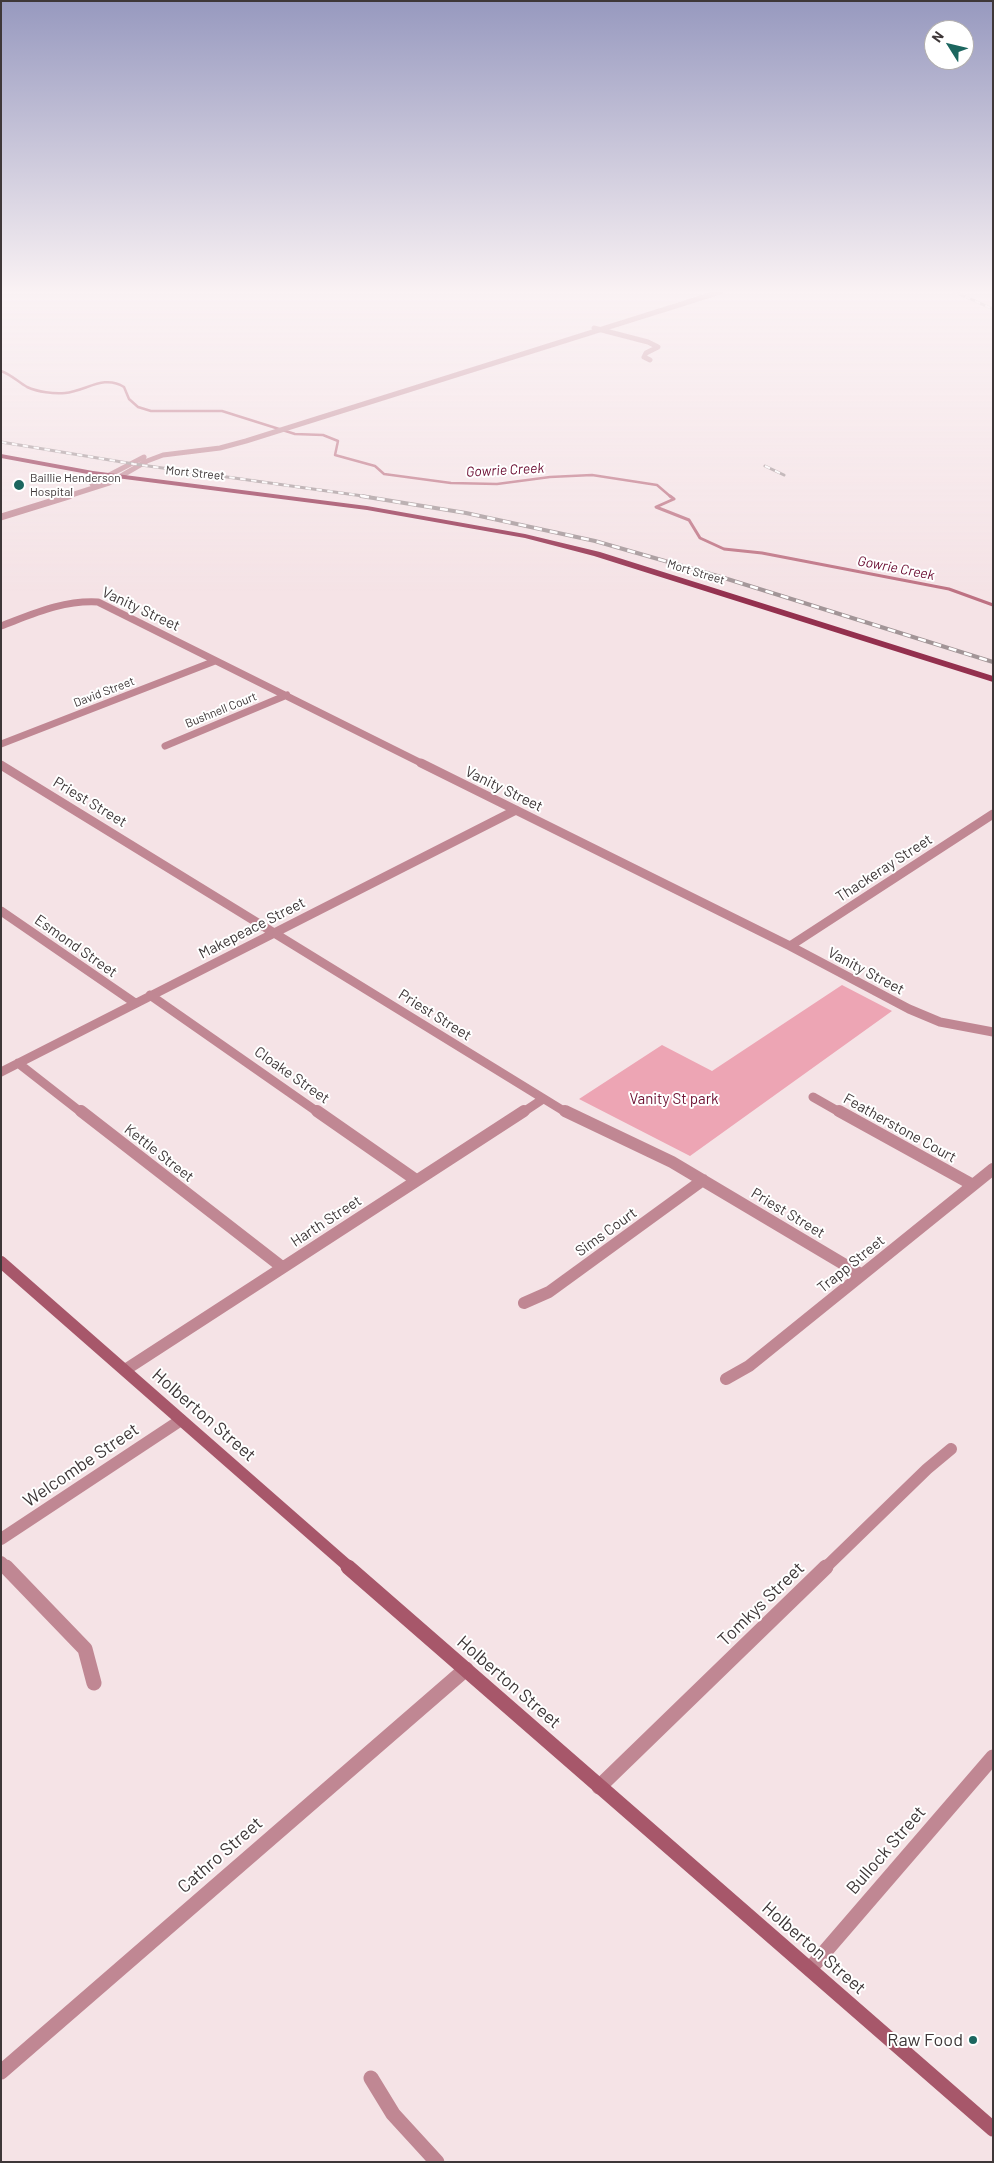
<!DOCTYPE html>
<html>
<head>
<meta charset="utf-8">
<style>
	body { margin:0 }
	#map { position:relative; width:994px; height:2163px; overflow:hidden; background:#f5e3e6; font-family:Barlow,sans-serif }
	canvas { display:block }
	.frame { position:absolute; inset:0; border:2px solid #3e3738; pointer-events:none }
	.north { position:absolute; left:924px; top:20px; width:50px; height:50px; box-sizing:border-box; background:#fff; border:1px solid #b2afaf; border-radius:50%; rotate:306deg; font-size:14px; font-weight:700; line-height:20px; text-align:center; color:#3e3738 }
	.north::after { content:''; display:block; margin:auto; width:18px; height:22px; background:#1c665f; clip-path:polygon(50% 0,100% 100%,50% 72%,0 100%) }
</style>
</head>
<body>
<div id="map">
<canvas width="994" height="2163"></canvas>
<div class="frame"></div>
<div class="north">N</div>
</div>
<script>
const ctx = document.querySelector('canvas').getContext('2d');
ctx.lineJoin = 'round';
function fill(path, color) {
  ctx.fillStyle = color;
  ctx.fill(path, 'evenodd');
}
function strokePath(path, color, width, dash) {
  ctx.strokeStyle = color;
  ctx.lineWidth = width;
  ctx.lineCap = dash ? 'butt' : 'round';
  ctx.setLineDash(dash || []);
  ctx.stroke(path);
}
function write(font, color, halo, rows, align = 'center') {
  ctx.font = font + ' Barlow,sans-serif';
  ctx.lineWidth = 4;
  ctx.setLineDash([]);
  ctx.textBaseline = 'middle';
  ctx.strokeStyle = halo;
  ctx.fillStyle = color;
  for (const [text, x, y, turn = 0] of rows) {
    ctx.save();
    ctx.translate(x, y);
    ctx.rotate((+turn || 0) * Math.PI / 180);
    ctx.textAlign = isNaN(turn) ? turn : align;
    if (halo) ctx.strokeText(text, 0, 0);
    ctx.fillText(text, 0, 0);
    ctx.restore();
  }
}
const green = new Path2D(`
	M 842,985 L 892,1011 L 690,1156 L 579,1099 L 662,1045 L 712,1071 Z`);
const streamFar1 = new Path2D(`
	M 1,371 C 12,375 18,382 27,387 C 38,392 54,394 65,393 C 86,391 104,374 124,387 L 129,399 L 138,407 L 151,411 L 222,411 L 295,434 L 323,435 L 338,441 L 335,455 L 375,466 L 384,474 L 451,483 L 497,484 L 550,477 L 592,475 L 657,485 L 671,497`);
const stream = new Path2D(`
	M 670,496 L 674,499 L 656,507 L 689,520 L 700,538 L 724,549 L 762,553 L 949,589 L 993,605`);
const minorFar4 = new Path2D(`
	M 594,328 L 648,342 L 658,347 L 646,353 L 644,357 L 650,360`);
const minorFar3 = new Path2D(`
	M 1,626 C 33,614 63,600 98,602 L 423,764
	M 1,744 L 215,661
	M 165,746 L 287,695`);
const minorFar2 = new Path2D(`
	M 421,763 L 790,946 L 909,1009 L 940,1022 L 993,1032
	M 1,765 L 567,1113
	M 1,911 L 135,1003
	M 790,946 L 993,814
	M 150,995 L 319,1113
	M 18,1063 L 82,1113
	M 1,1072 L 516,810
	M 813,1097 L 841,1113
	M 522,1113 L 543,1099`);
const minorFar1 = new Path2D(`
	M 81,1111 L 282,1267
	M 317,1111 L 416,1180
	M 565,1111 L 672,1162 L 862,1275
	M 839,1111 L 973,1185
	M 524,1303 L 549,1292 L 703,1180
	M 125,1370 L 524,1111
	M 726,1379 L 749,1366 L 993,1169
	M 1,1539 L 181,1420
	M 1,1562 L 7,1568
	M 825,1568 L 927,1469 L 951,1449`);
const minor = new Path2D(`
	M 6,1567 L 85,1649 L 94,1683
	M 599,1787 L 826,1567
	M 810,1969 L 993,1757
	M 1,2072 L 466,1669
	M 371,2078 L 393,2114 L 437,2162`);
const tertiaryFar1 = new Path2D(`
	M 92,484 L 144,457
	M 65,497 L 109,483 L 147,461 L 163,455 L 220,448 L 246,441 L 720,292`);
const tertiary = new Path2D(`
	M 1,517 L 69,496`);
const secondaryFar1 = new Path2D(`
	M 1,1262 L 350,1568`);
const secondary = new Path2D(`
	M 348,1567 L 993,2129`);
const primary = new Path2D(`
	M 1,454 L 93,471 L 367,506 L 525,534 L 600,552 L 993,676 L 993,682 L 594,556 L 525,538 L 367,510 L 93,475 L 1,458 Z`);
const railFar1 = new Path2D(`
	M 955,292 L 993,309
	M 1,442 L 134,464 L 370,497
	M 765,466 L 784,475`);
const rail = new Path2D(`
	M 361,496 L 466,513 L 595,541 L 721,577 L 993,662`);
const markers = [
	[19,485,6,"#1c665f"],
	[973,2040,5,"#1c665f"]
];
const farStreetnames = [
	["Mort Street",195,473,6],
	["Mort Street",696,572,17],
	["David Street",104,692,-21],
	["Bushnell Court",221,710,-22]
];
const farPoinames = [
	["Baillie Henderson",30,478],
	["Hospital",30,492]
];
const farWaternames = [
	["Gowrie Creek",505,470,-3],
	["Gowrie Creek",896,568,11]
];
const streetNames = [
	["Vanity Street",141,609,25],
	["Vanity Street",504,789,26],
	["Priest Street",90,802,31],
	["Thackeray Street",884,868,-33],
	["Makepeace Street",252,928,-27],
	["Esmond Street",76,946,35],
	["Vanity Street",866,971,28],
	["Priest Street",435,1015,32],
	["Cloake Street",292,1075,35],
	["Featherstone Court",900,1128,29],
	["Kettle Street",159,1153,38],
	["Priest Street",788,1213,31],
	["Harth Street",326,1221,-33],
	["Sims Court",606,1232,-36],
	["Trapp Street",851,1264,-39]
];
const parkNames = [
	["Vanity St park",674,1099]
];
const nearStreetnames = [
	["Holberton Street",204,1415,41],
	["Welcombe Street",81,1465,-34],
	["Tomkys Street",761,1604,-44],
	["Holberton Street",509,1682,41],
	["Bullock Street",886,1850,-49],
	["Cathro Street",220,1855,-41],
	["Holberton Street",814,1948,41]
];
const nearPoinames = [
	["Raw Food",963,2040]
];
fill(green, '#eda5b4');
strokePath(streamFar1, '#bd7182', 2.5);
strokePath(stream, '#bd7182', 3);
strokePath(minorFar4, '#c08793', 5);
strokePath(minorFar3, '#c08793', 7);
strokePath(minorFar2, '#c08793', 9);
strokePath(minorFar1, '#c08793', 12);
strokePath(minor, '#c08793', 15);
strokePath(tertiaryFar1, '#c08793', 5);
strokePath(tertiary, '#c08793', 7);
strokePath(secondaryFar1, '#a7576a', 12);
strokePath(secondary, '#a7576a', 15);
fill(primary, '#93304e');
strokePath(railFar1, '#a29597', 3);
strokePath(rail, '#a29597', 4);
strokePath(railFar1, '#fff', 2, [5.5]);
strokePath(rail, '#fff', 2.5, [8]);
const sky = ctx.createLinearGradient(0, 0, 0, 595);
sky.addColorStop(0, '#9799bf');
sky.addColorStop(0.49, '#faf2f4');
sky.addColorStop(1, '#faf2f400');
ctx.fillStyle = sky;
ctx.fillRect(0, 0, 994, 595);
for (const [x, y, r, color] of markers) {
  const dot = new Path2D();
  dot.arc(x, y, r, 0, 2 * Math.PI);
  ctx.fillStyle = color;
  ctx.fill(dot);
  strokePath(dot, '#fff', 2);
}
write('12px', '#3e3738', '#fff', farStreetnames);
write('12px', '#3e3738', '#fff', farPoinames, 'left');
write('italic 14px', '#690a2f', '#fff', farWaternames);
write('15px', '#3e3738', '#fff', streetNames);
write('15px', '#6f1233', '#fff', parkNames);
write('18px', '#3e3738', '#fff', nearStreetnames);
write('18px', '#3e3738', '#fff', nearPoinames, 'right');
</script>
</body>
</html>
